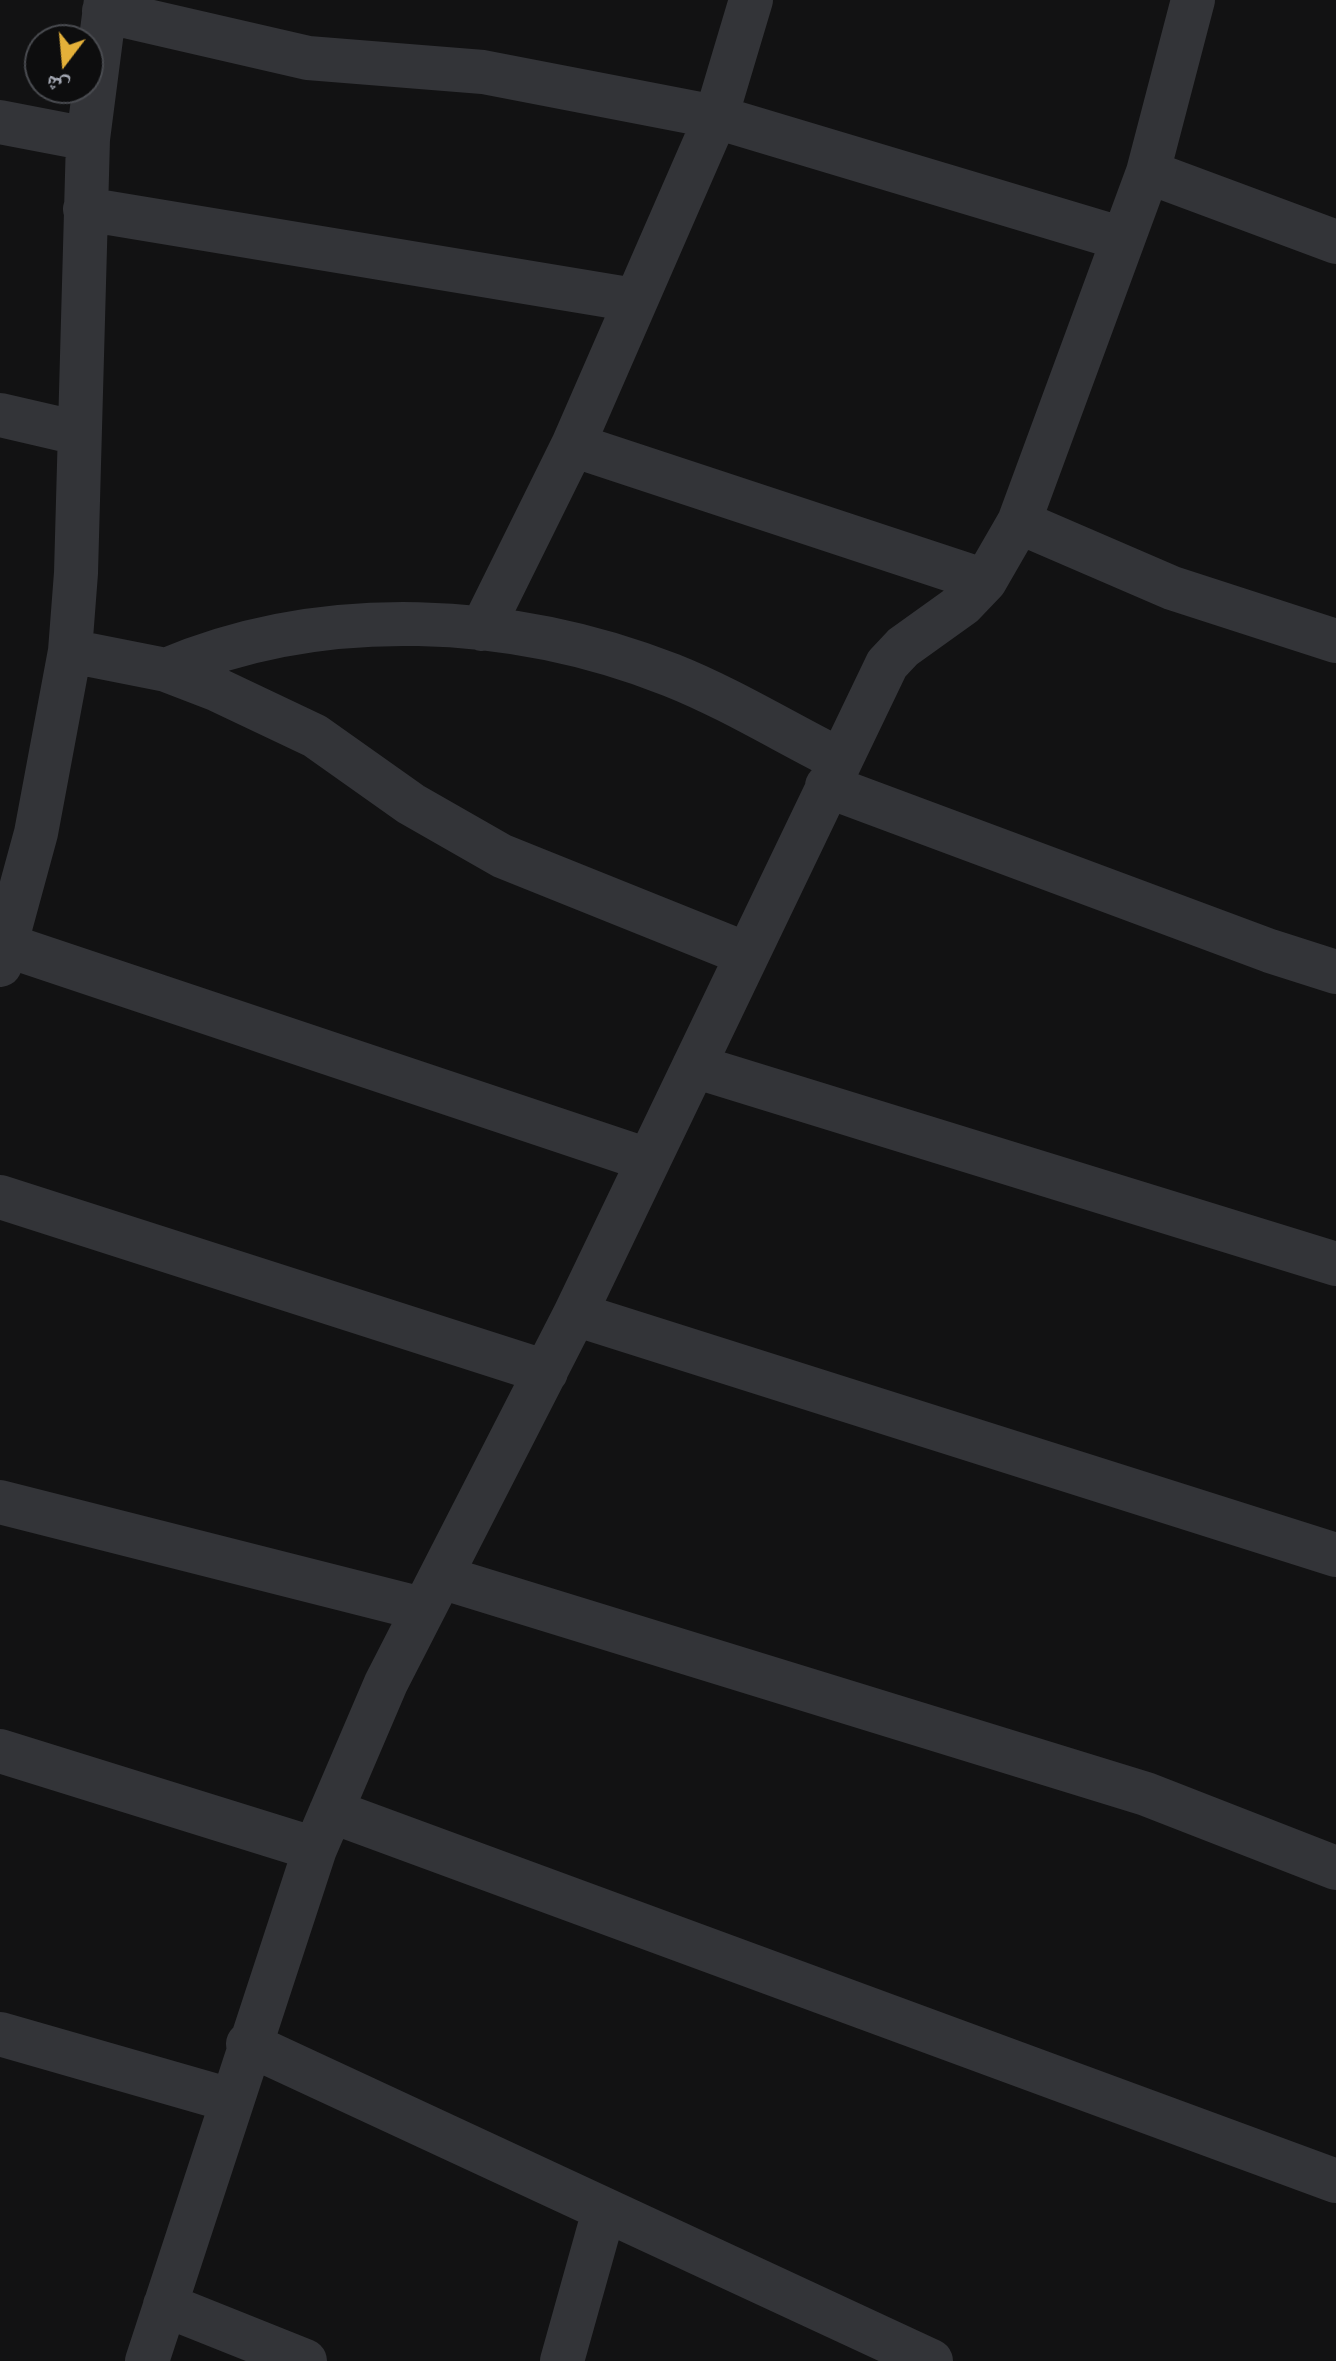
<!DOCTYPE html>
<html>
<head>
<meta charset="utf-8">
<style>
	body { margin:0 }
	#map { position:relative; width:1336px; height:2361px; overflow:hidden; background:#121213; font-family:"DM Sans","Noto Naskh Arabic",sans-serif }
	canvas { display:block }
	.north { position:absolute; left:24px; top:24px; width:80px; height:80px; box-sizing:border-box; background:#0d0d0e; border:2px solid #494b50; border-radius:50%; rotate:196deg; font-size:22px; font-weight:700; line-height:32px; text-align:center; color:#a4a8b3 }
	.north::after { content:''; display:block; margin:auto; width:28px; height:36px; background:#e4b039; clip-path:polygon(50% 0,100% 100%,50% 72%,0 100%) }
</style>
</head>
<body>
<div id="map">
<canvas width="1336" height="2361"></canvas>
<div class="north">ش</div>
</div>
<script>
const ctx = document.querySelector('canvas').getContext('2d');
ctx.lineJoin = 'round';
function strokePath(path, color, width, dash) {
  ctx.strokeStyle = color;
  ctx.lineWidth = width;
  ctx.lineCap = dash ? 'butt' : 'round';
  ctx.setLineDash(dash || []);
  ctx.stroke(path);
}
const minor = new Path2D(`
	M 1193,0 L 1148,172 L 1336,242
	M 104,11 L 308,58 L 483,72 L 716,117 L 1123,239
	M 0,122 L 88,139 L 106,0
	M 85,209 L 634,300
	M 0,415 L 78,433
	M 573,445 L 985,581
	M 1019,522 L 1172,588 L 1336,641
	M 482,629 L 573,445 L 716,117 L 751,0
	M 70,651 L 166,670 L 218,690 L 315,736 L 411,804 L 502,856 L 746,954
	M 166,670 C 324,603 513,613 671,675 C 729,698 784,732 840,760
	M 827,786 L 1270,951 L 1336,972
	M 0,943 L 648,1160
	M 0,965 L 36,833 L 70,651 L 76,573 L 88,139
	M 694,1066 L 1336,1264
	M 0,1197 L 546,1372
	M 575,1314 L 1336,1555
	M 0,1502 L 422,1609
	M 441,1577 L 1146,1794 L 1336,1868
	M 0,1751 L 315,1849
	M 331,1811 L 1336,2181
	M 0,2034 L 230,2100
	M 248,2044 L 931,2361
	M 165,2305 L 305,2361
	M 147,2361 L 315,1849 L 386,1683 L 575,1314 L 887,664 L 903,647 L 963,604 L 985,581 L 1019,522 L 1148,172
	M 562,2361 L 604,2211`);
strokePath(minor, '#333438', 44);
</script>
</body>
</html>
